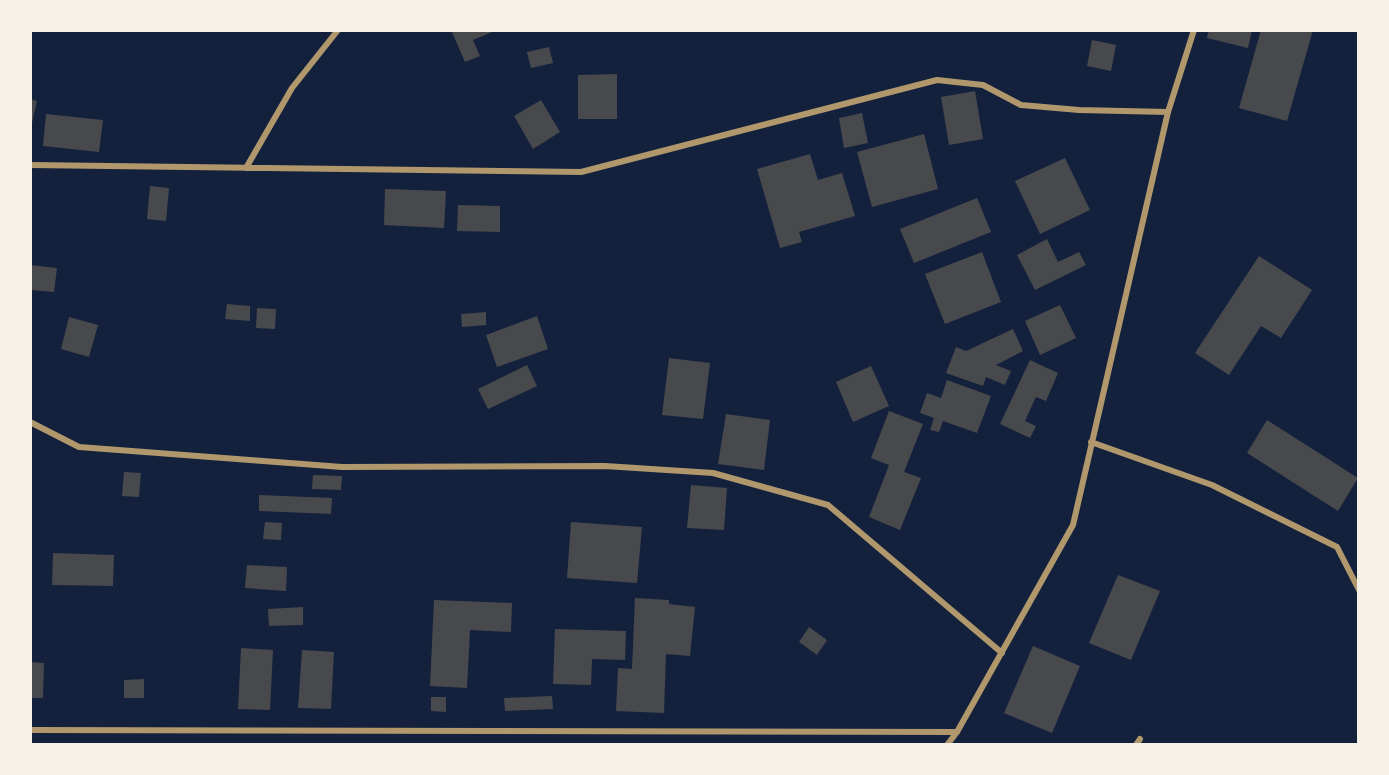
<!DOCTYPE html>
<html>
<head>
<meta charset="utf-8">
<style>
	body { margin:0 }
	#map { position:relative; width:1389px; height:775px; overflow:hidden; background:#14213d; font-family:Barlow,sans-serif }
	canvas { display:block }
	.frame { position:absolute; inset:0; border:32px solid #f6f1e7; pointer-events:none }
</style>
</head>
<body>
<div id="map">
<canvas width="1389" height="775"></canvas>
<div class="frame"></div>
</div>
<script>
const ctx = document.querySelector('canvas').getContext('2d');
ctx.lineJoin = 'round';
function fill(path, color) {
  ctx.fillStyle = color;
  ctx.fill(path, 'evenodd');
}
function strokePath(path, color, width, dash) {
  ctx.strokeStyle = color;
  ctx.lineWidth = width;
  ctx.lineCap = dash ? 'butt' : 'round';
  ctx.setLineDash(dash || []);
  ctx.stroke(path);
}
const building = new Path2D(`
	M 451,30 L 497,30 L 473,40 L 480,56 L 465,62 Z
	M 1209,30 L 1252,30 L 1248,48 L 1207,38 Z
	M 1261,30 L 1313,30 L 1287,121 L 1239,108 Z
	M 1092,40 L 1116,45 L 1111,71 L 1087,66 Z
	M 549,47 L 553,63 L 531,68 L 527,52 Z
	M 617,74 L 617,119 L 578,119 L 578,75 Z
	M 975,91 L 983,139 L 949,145 L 941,97 Z
	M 30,99 L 37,101 L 31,127 L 30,127 Z
	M 541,100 L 560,132 L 533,149 L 514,116 Z
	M 862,113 L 868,143 L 844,148 L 839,118 Z
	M 46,114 L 103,120 L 99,152 L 43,146 Z
	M 924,134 L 938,189 L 872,207 L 857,152 Z
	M 810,154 L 818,180 L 842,173 L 855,216 L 799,232 L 802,242 L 780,248 L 757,169 Z
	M 1065,158 L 1090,210 L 1040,234 L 1015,181 Z
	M 150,186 L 169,188 L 166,221 L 147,219 Z
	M 385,189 L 446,191 L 444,228 L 384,225 Z
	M 977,198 L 991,232 L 914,263 L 900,229 Z
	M 458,205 L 500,206 L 500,232 L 457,231 Z
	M 1047,239 L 1058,262 L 1079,252 L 1086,265 L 1035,290 L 1017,255 Z
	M 982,252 L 1001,302 L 945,324 L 925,274 Z
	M 1259,256 L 1312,290 L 1281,338 L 1261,326 L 1229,375 L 1195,353 Z
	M 30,265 L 57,268 L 54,292 L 30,290 Z
	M 227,304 L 250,306 L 250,321 L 225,319 Z
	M 1060,305 L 1076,338 L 1040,355 L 1025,321 Z
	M 257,308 L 276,309 L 275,329 L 256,328 Z
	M 486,312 L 486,325 L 462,327 L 461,314 Z
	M 537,316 L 548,349 L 497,367 L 486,335 Z
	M 69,317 L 98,325 L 89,357 L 61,349 Z
	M 1013,329 L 1023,351 L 996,365 L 1011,371 L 1005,385 L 986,377 L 983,386 L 946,373 L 956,347 L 966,351 Z
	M 669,358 L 710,363 L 703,419 L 662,415 Z
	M 1030,360 L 1058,373 L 1046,401 L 1036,397 L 1025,421 L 1036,426 L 1030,438 L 1000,424 Z
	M 527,365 L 537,386 L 488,409 L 478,389 Z
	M 871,366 L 889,406 L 853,422 L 836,382 Z
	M 947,380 L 991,396 L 977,433 L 943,421 L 939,432 L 930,430 L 934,418 L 920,413 L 927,393 L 941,398 Z
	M 889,411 L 923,424 L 904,472 L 921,478 L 900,530 L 869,517 L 889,465 L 871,458 Z
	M 726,414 L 770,420 L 764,470 L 718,464 Z
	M 1267,420 L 1358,478 L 1338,511 L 1247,453 Z
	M 124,472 L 141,473 L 139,497 L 122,496 Z
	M 313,475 L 342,476 L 341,490 L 312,489 Z
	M 691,485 L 727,488 L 724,530 L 687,528 Z
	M 259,495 L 332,498 L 331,514 L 259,511 Z
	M 265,522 L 282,523 L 281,540 L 263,539 Z
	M 571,522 L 642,527 L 637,583 L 567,578 Z
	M 53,553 L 114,555 L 113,586 L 52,585 Z
	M 247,565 L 287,567 L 286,591 L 245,588 Z
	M 1118,575 L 1160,591 L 1131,660 L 1089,643 Z
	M 635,598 L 669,600 L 669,604 L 695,607 L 690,656 L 666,654 L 664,713 L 616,711 L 618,668 L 632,669 Z
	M 434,600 L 512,603 L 511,632 L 470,630 L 467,688 L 430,686 Z
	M 303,607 L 303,625 L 269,626 L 268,609 Z
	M 809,627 L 827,640 L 817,655 L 799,642 Z
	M 555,629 L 626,631 L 625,660 L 592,659 L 591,685 L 553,684 Z
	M 1033,646 L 1080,666 L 1052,733 L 1004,713 Z
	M 241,648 L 273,650 L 270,710 L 238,709 Z
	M 302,650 L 334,652 L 331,709 L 298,708 Z
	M 30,662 L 44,663 L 43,698 L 30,698 Z
	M 144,679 L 144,698 L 124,698 L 124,680 Z
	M 552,696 L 553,709 L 505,711 L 504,698 Z
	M 431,697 L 446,697 L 446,712 L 431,711 Z`);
const minor = new Path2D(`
	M 30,165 L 581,172 L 937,80 L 983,85 L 1021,105 L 1079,110 L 1168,112
	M 246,168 L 292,88 L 338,30
	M 30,422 L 79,447 L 342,467 L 605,466 L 713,473 L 828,505 L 1002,653
	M 1091,442 L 1212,485 L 1337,547 L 1359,590
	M 30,730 L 957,732
	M 947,745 L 957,732 L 1073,525 L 1168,112 L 1194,30
	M 1136,745 L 1140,739`);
fill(building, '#48494c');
strokePath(minor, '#b1986c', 6);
</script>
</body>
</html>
